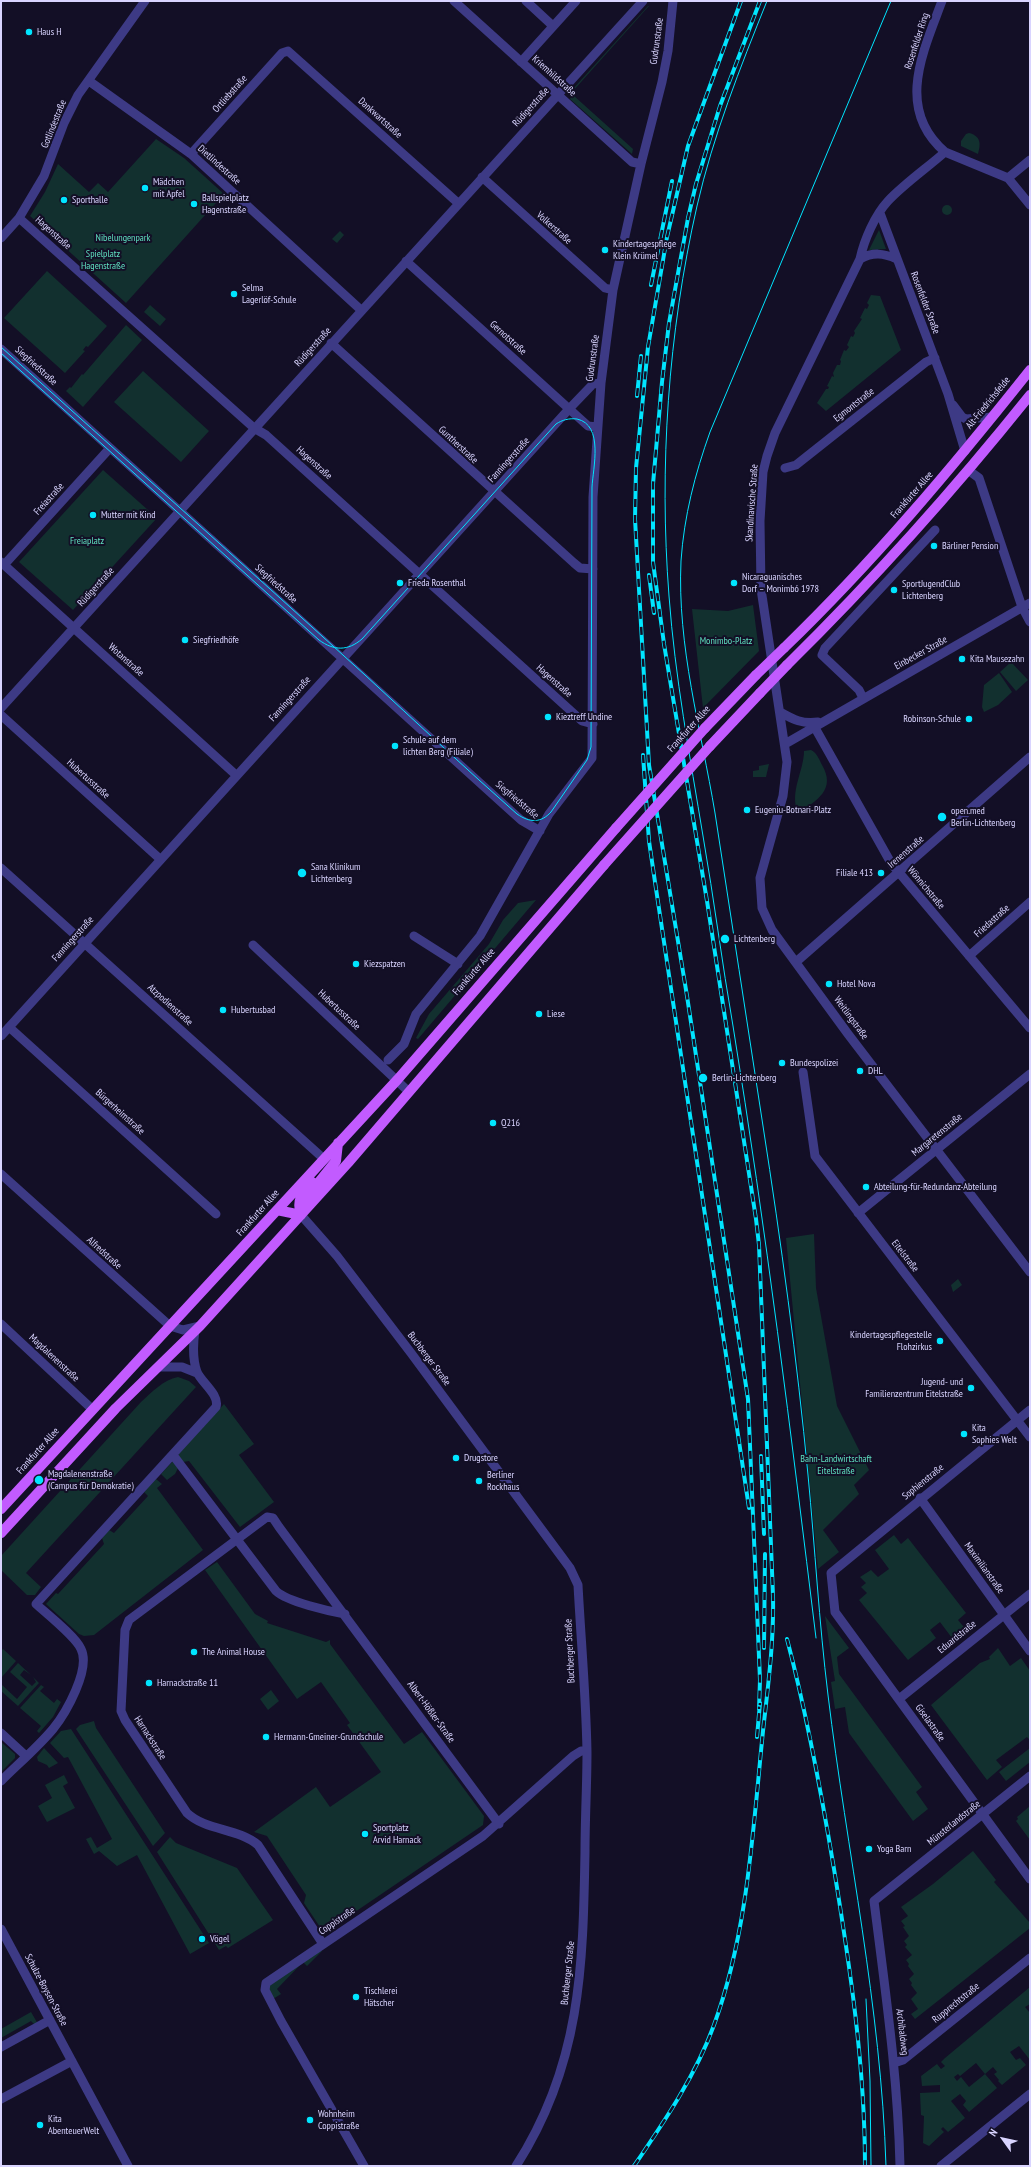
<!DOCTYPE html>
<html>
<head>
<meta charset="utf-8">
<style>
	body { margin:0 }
	#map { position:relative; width:1031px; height:2167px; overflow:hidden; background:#130f26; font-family:"PT Sans Narrow",sans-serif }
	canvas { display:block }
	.frame { position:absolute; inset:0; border:2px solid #d9d4ff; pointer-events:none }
	.north { position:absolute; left:983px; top:2119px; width:40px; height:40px; -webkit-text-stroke:3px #130f26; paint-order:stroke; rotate:303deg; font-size:11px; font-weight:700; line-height:16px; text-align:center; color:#d9d4ff }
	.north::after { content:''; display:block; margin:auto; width:14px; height:18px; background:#d9d4ff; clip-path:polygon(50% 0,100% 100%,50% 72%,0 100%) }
</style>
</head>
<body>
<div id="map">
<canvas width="1031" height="2167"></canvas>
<div class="frame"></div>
<div class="north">N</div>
</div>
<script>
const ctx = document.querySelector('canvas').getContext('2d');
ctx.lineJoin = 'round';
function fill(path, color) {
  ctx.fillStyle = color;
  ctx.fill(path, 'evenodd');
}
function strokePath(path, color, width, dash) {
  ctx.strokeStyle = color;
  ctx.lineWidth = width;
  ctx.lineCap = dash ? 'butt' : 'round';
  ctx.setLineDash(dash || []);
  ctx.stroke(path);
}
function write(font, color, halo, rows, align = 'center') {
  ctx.font = font + ' "PT Sans Narrow",sans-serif';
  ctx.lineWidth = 4;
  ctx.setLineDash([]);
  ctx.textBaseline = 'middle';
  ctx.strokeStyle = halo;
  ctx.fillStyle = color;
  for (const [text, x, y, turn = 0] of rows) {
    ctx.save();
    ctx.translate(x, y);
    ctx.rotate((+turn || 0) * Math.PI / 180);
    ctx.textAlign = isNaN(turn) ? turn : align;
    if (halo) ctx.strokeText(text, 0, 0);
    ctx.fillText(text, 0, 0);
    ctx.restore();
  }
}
const green = new Path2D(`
	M 648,6 L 649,6 L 573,91 L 572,90 Z
	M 573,95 L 633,149 L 632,154 L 570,99 Z
	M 969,133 C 981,136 981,144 978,154 L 961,146 L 961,141 L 966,134 Z
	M 156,139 L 184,158 L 224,194 L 126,303 L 30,216 L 45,192 L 58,164 L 89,192 L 98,183 L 108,192 Z
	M942 210a5 5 0 1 1 10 0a5 5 0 1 1-10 0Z
	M 879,230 L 886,249 L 869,250 Z
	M 340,231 L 344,235 L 337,243 L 332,239 Z
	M 47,271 L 107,326 L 88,347 L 86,346 L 83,350 L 85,351 L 65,373 L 4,318 Z
	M 871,295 L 880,296 L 901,350 L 826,411 L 817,403 L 826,389 L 828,389 L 829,387 L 827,386 L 832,376 L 834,377 L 833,373 L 837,365 L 840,365 L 841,361 L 840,360 L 844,350 L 846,351 L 849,347 L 847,345 L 851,336 L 853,337 L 855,333 L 854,331 L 862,319 L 860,318 L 865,308 L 867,309 L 869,305 L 867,303 Z
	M 150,305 L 166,319 L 160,326 L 144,312 Z
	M 126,325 L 142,340 L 83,407 L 66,391 L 70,387 L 71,388 L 82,374 L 83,375 Z
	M 143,371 L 209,431 L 181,462 L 114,402 Z
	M 103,470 L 157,518 L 73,610 L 19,562 Z
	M 753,605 L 759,651 L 703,708 L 692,609 L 728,611 Z
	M 1011,662 L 1028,680 L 1016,691 L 1000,672 Z
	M 999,673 L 1012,692 L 998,705 L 984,712 L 982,707 L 984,685 Z
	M 811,750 C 817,753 819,759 822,765 C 836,789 818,800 798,813 C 789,792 804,771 804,751 Z
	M 769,764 L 766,777 L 753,777 L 753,771 L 759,770 L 759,766 Z
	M 536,900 L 418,1039 L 416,1038 L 429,1014 L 489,944 L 503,920 L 518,903 Z
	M 814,1234 L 816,1288 L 837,1406 L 869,1470 L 854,1485 L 859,1494 L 823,1530 L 839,1552 L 818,1569 L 786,1238 Z
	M 958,1279 L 962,1285 L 953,1292 L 951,1285 Z
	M 178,1377 L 189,1381 L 196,1387 L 26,1573 L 41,1587 L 35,1595 L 27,1595 L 1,1570 L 1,1556 L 141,1402 C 152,1392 163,1380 178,1377 Z
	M 224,1404 L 254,1444 L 239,1455 L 274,1502 L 240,1527 L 189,1461 L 183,1462 L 179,1457 L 179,1453 Z
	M 173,1461 L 178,1468 L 175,1474 L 167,1480 L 161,1474 Z
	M 156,1479 L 162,1484 L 157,1488 L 203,1550 L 94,1635 L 84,1636 L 79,1634 L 46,1604 L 56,1593 L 58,1594 L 104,1544 L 102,1538 L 109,1530 L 114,1533 L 148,1496 L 144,1492 Z
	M 894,1535 L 901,1544 L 908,1538 L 966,1613 L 958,1620 L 968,1632 L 955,1642 L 940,1622 L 930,1630 L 936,1638 L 908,1660 L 859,1600 L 867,1593 L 861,1587 L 866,1583 L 860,1577 L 871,1570 L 878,1577 L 889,1569 L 875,1550 Z
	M 217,1562 L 255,1614 L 268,1621 L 267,1623 L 326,1642 L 330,1640 L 330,1644 L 404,1744 L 422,1732 L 484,1816 L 483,1825 L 327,1931 L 322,1930 L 304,1903 L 306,1895 L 267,1836 L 254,1832 L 316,1787 L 330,1807 L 381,1772 L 347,1725 L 350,1723 L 321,1682 L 297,1699 L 205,1570 Z
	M 825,1616 L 849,1648 L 837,1657 L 839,1674 L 922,1787 L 916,1792 L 928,1809 L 913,1821 L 849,1733 L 845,1707 L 835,1709 L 831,1682 L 835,1681 Z
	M 998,1648 L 1010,1666 L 1021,1658 L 1030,1671 L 1030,1740 L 1027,1737 L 996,1760 L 1002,1767 L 987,1780 L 931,1705 L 980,1663 L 990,1659 L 989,1657 Z
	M 3,1649 L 16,1661 L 1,1678 L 1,1651 Z
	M 18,1663 L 31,1675 L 24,1670 L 20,1675 L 32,1686 L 36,1682 L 33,1677 L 39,1683 L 18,1706 L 1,1691 L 1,1684 L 17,1699 L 27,1687 L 10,1672 Z
	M 41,1685 L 44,1687 L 40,1691 L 54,1703 L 57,1699 L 61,1702 L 53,1717 L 39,1733 L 37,1731 L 41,1726 L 20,1708 Z
	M 271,1690 L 279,1701 L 268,1710 L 260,1699 Z
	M 94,1721 L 96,1728 L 165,1833 L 153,1846 L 76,1729 L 80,1725 Z
	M 71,1729 L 209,1943 L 190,1954 L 137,1855 L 117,1866 L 99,1851 L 94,1854 L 86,1839 L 91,1837 L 97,1848 L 112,1839 L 68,1757 L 64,1758 L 50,1743 L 61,1731 Z
	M 1,1742 L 15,1754 L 15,1758 L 1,1772 Z
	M 44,1748 L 58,1763 L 49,1768 L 47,1765 L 38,1761 L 37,1757 Z
	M 1030,1748 L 1030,1762 L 1006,1781 L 999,1772 Z
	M 64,1775 L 68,1783 L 63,1786 L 75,1808 L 47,1822 L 38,1806 L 52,1798 L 45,1785 Z
	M 1030,1806 L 1030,1840 L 1016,1821 L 1018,1819 L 1017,1817 Z
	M 170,1837 L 176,1843 L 237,1868 L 273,1920 L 228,1948 L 226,1946 L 219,1950 L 157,1852 Z
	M 973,1851 L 996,1880 L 994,1882 L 1030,1923 L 1030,1928 L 915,2019 L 911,2014 L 918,2009 L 911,1999 L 917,1993 L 911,1985 L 912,1983 L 909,1979 L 914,1974 L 908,1966 L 909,1964 L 906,1960 L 912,1955 L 905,1947 L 907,1945 L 904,1941 L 909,1936 L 903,1927 L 905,1926 L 901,1921 L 908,1916 L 901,1907 L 933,1884 Z
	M 320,1950 L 322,1951 L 307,1966 L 303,1962 L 277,1989 L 281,1994 L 273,1999 L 268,1990 L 270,1983 Z
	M 1030,1987 L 1030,2004 L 1025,2007 L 1030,2013 L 1030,2060 L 1019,2046 L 1010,2052 L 1016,2060 L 1020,2058 L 1026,2065 L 1002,2085 L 998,2081 L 999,2080 L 994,2074 L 997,2072 L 993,2067 L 985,2074 L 976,2063 L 960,2076 L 958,2074 L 954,2077 L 957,2081 L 961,2077 L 969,2087 L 985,2074 L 997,2088 L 969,2112 L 963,2105 L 966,2101 L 960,2094 L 951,2101 L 965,2118 L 948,2132 L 943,2127 L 941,2129 L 944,2132 L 929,2146 L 923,2143 L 924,2116 L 921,2115 L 920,2093 L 940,2092 L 940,2085 L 922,2086 L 921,2076 L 937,2064 L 941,2069 L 945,2066 L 941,2062 L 945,2058 Z
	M 31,2012 L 38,2024 L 34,2024 L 31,2021 L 1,2038 L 1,2029 Z`);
const minor = new Path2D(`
	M 454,1 L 632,162 L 641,164
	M 526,1 L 553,26
	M 942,1 C 923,52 895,109 945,152 L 1008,178 L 1030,205
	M 521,62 L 576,1
	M 89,81 L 191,154 L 361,310
	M 945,152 C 927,168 905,183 888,201 C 875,215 864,240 860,259 L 775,433 L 767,456 L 763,472 L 760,521 L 761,589 L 787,762 L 783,796 L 760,878 L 762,908 L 772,930 L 848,1034 L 1030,1272
	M 191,154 L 282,53 L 288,51 L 458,203
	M 482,177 L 605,288 L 613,290
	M 1008,178 L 1030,160
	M 880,213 L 948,394 L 965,451
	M 19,218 L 254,428 L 266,435 L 582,721 L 593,724
	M 1,238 L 19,218 L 44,176 L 64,123 L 78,95 L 145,1
	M 860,259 C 873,252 883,253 897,259
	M 406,261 L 588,426 L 597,427
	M 331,343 L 574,563 L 580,568 L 593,569
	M 1,349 L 501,802 L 521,820 L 540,831
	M 953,405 L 962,417 L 966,419 L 992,417
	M 785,468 L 796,465 L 926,362 L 935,358
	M 968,470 L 979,478 L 1022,607 L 1030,622
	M 1,562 L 236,775
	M 4,565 L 110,448
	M 863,698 L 859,690 L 822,655 L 825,648 L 935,530
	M 1,708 L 643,1
	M 780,712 C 794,720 802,724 818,722
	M 1,715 L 160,859
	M 814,726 L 891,863 L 1030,1028
	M 785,744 L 1030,603
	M 1,868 L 324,1159
	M 414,936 L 458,964
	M 253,945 L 409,1092
	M 969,956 L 1030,902
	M 796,962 L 1030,757
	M 9,1027 L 216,1214
	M 1,1036 L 569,409 L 593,384 L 601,383
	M 388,1060 L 404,1044 L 416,1014 L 480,936 L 549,814 L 592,758 L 593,497 L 601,383 L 613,290 L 641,164 L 662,82 L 668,51 L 673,1
	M 803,1072 L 815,1156 L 1030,1437
	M 1,1174 L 170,1326 L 183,1330 L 200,1326
	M 858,1213 L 1030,1074
	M 301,1215 L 337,1256 L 411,1353 L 570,1568 L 578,1585 C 581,1641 586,1696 587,1752 C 587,1785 585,1818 585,1852 C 583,1967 581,2065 516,2166
	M 1,1324 L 92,1409
	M 159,1367 L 182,1367 L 197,1373
	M 1030,1410 L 831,1573 L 835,1612 L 1030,1879
	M 173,1455 L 276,1591 C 288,1602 328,1611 345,1614
	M 920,1498 L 1030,1651
	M 899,1699 L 1030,1594
	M 1,1733 L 26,1756
	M 1,1781 C 18,1764 37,1748 53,1729 C 66,1713 91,1669 81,1649 C 76,1637 47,1614 36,1604 L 216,1407 C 220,1395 201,1382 197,1372 C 192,1358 193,1344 195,1330
	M 1,1929 L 128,2166
	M 323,1944 L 258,1845 C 238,1828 206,1831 187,1813 L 125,1720 L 121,1711 L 125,1630 L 129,1620 L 267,1517 L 273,1518 L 279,1527 L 499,1824
	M 1,2047 L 50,2020
	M 894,2063 L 903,2060 L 1030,1958
	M 1,2099 L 72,2061
	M 364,2166 L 281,2021 L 265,1990 L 266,1983 L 483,1836 L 573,1756 L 581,1751 L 587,1751
	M 900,2166 C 898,2077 885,1989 874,1901 L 1030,1776
	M 941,2166 L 1030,2094`);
const major = new Path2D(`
	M 784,648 C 874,561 952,468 1030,370
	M 787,665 C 873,580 954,490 1030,395
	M 705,728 L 756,675
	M 710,746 L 760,693
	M 304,1206 L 311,1192 L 336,1161 L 338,1143
	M 277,1210 L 301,1215
	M 301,1215 C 296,1200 302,1193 312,1182
	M 1,1509 L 398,1079 L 616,828
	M 1,1533 L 116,1408 L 200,1326 L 348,1163 L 604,865`);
const tram = new Path2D(`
	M 767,1 C 740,68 713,136 697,206 C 668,334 659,467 669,596 C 675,677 690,757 703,836 C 714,899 722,963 733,1026 C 766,1229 791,1434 816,1638
	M 1,347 C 122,456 244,565 365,675 C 416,722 466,769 517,814 C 530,823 541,823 551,812 L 587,760 L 591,747 L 592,487 C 593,468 604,425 577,419 C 569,418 562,420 556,424 L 362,639 C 348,651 334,651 319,640 L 1,353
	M 866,1999 L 870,2081 L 871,2166
	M 886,2166 C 881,2007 847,1852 828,1695 C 819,1622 815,1548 808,1475 C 797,1359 781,1242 763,1126 C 747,1022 731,917 715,813 C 701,729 677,646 681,561 C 684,516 695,474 710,432 L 891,1`);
const rail = new Path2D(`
	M 741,1 L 688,146 L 667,237 L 648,347 L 636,468 L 635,519 L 649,765 L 687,996 L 748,1399 L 760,1680 L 759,1709
	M 651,285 L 672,181
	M 637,396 L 641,356
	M 649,575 L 654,613
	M 643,755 L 649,841 L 655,882 L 749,1508
	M 761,1456 L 764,1534
	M 787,1639 C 807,1715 821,1791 834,1869 C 850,1967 865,2066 865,2166
	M 764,1648 L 765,1554
	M 757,1737 L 760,1703
	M 634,2166 C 664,2122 696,2075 714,2025 C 748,1932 753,1828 763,1731 C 768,1686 774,1642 773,1596 L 759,1245 L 756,1219 L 707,901 L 664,644 L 653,562 L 653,484 L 662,382 L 669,323 L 688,218 L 696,184 L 720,106 L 760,1`);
const majorBridge = new Path2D(`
	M 756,675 L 784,648
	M 760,693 L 787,665
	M 616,828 L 705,728
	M 604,865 L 710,746`);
const markers = [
	[29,32,4,"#00e5ff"],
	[145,188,4,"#00e5ff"],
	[64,200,4,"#00e5ff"],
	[194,204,4,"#00e5ff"],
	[605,250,4,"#00e5ff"],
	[234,294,4,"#00e5ff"],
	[93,515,4,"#00e5ff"],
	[934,546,4,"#00e5ff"],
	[400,583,4,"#00e5ff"],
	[734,583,4,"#00e5ff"],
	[894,590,4,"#00e5ff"],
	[185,640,4,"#00e5ff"],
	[962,659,4,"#00e5ff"],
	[548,717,4,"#00e5ff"],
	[969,719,4,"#00e5ff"],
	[395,746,4,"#00e5ff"],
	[747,810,4,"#00e5ff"],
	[942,817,5,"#00e5ff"],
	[302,873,5,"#00e5ff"],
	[881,873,4,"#00e5ff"],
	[725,939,5,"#00e5ff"],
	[356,964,4,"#00e5ff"],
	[829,984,4,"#00e5ff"],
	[223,1010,4,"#00e5ff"],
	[539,1014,4,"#00e5ff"],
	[782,1063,4,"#00e5ff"],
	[860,1071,4,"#00e5ff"],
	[703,1078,5,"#00e5ff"],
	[493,1123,4,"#00e5ff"],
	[866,1187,4,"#00e5ff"],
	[940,1341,4,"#00e5ff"],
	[971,1388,4,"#00e5ff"],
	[964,1434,4,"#00e5ff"],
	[456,1458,4,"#00e5ff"],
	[39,1480,5,"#00e5ff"],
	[479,1481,4,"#00e5ff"],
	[194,1652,4,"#00e5ff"],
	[149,1683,4,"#00e5ff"],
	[266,1737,4,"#00e5ff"],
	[365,1834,4,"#00e5ff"],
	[869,1849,4,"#00e5ff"],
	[202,1939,4,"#00e5ff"],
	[356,1997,4,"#00e5ff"],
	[310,2120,4,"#00e5ff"],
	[40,2125,4,"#00e5ff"]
];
const poiNames = [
	["Haus H",37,32],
	["Mädchen",153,182],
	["mit Apfel",153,194],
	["Ballspielplatz",202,198],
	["Hagenstraße",202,210],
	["Sporthalle",72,200],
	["Kindertagespflege",613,244],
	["Klein Krümel",613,256],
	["Selma",242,288],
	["Lagerlöf-Schule",242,300],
	["Mutter mit Kind",101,515],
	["Bärliner Pension",942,546],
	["Nicaraguanisches",742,577],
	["Dorf – Monimbó 1978",742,589],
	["Frieda Rosenthal",408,583],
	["SportJugendClub",902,584],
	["Lichtenberg",902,596],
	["Siegfriedhöfe",193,640],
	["Kita Mausezahn",970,659],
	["Kieztreff Undine",556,717],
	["Robinson-Schule",961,719,"right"],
	["Schule auf dem",403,740],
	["lichten Berg (Filiale)",403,752],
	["Eugeniu-Botnari-Platz",755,810],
	["open.med",951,811],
	["Berlin-Lichtenberg",951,823],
	["Sana Klinikum",311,867],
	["Lichtenberg",311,879],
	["Filiale 413",873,873,"right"],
	["Lichtenberg",734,939],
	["Kiezspatzen",364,964],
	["Hotel Nova",837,984],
	["Hubertusbad",231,1010],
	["Liese",547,1014],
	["Bundespolizei",790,1063],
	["DHL",868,1071],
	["Berlin-Lichtenberg",712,1078],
	["Q216",501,1123],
	["Abteilung-für-Redundanz-Abteilung",874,1187],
	["Kindertagespflegestelle",932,1335,"right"],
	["Flohzirkus",932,1347,"right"],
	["Jugend- und",963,1382,"right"],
	["Familienzentrum Eitelstraße",963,1394,"right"],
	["Kita",972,1428],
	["Sophies Welt",972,1440],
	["Drugstore",464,1458],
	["Magdalenenstraße",48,1474],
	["(Campus für Demokratie)",48,1486],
	["Berliner",487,1475],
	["Rockhaus",487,1487],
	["The Animal House",202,1652],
	["Harnackstraße 11",157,1683],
	["Hermann-Gmeiner-Grundschule",274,1737],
	["Sportplatz",373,1828],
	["Arvid Harnack",373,1840],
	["Yoga Barn",877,1849],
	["Vögel",210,1939],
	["Tischlerei",364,1991],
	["Hätscher",364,2003],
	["Wohnheim",318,2114],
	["Coppistraße",318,2126],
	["Kita",48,2119],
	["AbenteuerWelt",48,2131]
];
const streetNames = [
	["Gudrunstraße",657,41,-82],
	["Rosenfelder Ring",917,41,-72],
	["Kriemhildstraße",554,76,42],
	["Ortliebstraße",230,94,-48],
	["Rüdigerstraße",531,107,-48],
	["Dankwartstraße",380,118,42],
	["Gotlindestraße",54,124,-68],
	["Dietlindestraße",219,165,42],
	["Volkerstraße",554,228,42],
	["Hagenstraße",53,233,42],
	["Rosenfelder Straße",925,303,69],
	["Gernotstraße",508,338,42],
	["Rüdigerstraße",313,347,-48],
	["Gudrunstraße",593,358,-82],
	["Siegfriedstraße",36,366,42],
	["Alt-Friedrichsfelde",988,403,-51],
	["Egmontstraße",854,405,-38],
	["Guntherstraße",458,445,43],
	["Fanningerstraße",509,460,-48],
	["Hagenstraße",314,463,42],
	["Frankfurter Allee",912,495,-49],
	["Freiastraße",49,499,-48],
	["Skandinavische Straße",752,503,-86],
	["Siegfriedstraße",276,584,42],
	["Rüdigerstraße",96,587,-48],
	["Einbecker Straße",921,653,-29],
	["Wotanstraße",126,660,42],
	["Hagenstraße",554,681,42],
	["Fanningerstraße",290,699,-48],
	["Frankfurter Allee",689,729,-48],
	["Hubertusstraße",88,779,42],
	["Siegfriedstraße",517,800,40],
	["Irenenstraße",906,852,-41],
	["Wönnichstraße",926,888,50],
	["Friedastraße",992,921,-42],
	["Fanningerstraße",73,939,-48],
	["Frankfurter Allee",474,972,-49],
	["Atzpodienstraße",170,1005,42],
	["Hubertusstraße",339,1010,43],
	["Weitlingstraße",851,1018,54],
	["Bürgerheimstraße",120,1112,42],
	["Margaretenstraße",937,1135,-39],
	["Frankfurter Allee",258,1213,-48],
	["Alfredstraße",104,1253,42],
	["Eitelstraße",905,1256,52],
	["Magdalenenstraße",54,1358,43],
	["Buchberger Straße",429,1359,53],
	["Frankfurter Allee",38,1451,-48],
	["Sophienstraße",923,1482,-39],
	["Maximilianstraße",984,1568,54],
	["Eduardstraße",957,1637,-39],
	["Buchberger Straße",570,1651,-93],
	["Albert-Hößler-Straße",431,1712,54],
	["Giselastraße",930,1723,54],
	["Harnackstraße",150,1738,57],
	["Münsterlandstraße",954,1823,-39],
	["Coppistraße",337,1921,-34],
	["Buchberger Straße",568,1973,-84],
	["Schulze-Boysen-Straße",46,1990,62],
	["Rupprechtstraße",956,2003,-39],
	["Archibaldweg",902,2032,83]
];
const parkNames = [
	["Nibelungenpark",123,238],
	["Spielplatz",103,254],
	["Hagenstraße",103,266],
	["Freiaplatz",87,541],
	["Monimbo-Platz",726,641],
	["Bahn-Landwirtschaft",836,1459],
	["Eitelstraße",836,1471]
];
fill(green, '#12302f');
strokePath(minor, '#3d3a85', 9);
strokePath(major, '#c25bff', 10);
strokePath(tram, '#00e5ff', 1);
strokePath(rail, '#00e5ff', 4);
strokePath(rail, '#130f26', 2.5, [8]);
strokePath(majorBridge, '#c25bff', 10);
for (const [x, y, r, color] of markers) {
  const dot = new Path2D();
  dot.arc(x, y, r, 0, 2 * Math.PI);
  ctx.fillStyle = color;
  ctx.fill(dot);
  strokePath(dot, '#130f26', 1.5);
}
write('10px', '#d9d4ff', '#130f26', poiNames, 'left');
write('10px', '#d9d4ff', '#130f26', streetNames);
write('10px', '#5fe0c0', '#130f26', parkNames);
</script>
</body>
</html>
